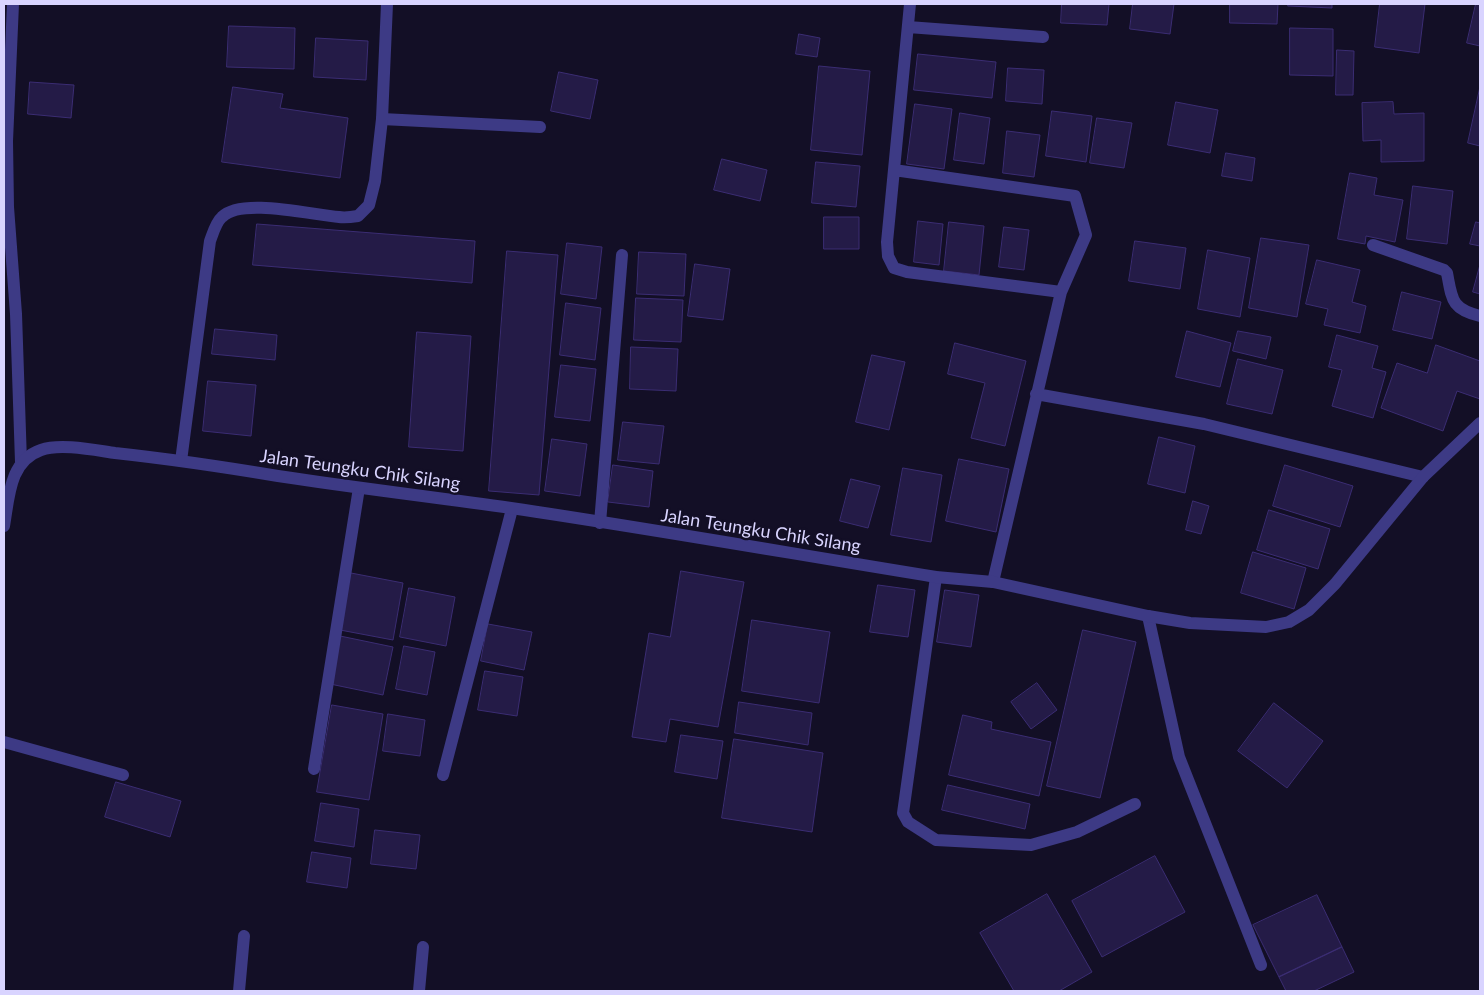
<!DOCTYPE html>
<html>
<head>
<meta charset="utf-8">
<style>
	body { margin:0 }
	#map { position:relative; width:1484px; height:995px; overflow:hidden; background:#130f26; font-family:Lato,sans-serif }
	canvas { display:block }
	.frame { position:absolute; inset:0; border:5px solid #d9d4ff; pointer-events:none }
</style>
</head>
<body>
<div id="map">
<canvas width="1484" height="995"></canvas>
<div class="frame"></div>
</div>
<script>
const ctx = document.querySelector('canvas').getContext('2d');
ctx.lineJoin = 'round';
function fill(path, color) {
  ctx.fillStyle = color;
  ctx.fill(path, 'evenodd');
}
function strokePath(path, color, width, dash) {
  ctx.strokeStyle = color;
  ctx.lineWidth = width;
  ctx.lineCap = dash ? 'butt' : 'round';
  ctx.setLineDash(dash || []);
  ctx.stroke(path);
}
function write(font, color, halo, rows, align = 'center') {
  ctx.font = font + ' Lato,sans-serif';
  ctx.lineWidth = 5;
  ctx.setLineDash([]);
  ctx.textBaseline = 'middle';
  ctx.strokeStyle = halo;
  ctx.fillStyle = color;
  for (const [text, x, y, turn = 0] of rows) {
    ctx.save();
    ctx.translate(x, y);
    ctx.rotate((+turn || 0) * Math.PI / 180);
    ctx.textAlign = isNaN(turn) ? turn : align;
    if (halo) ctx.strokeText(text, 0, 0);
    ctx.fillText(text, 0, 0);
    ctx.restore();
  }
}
const building = new Path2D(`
	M 1062,4 L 1109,4 L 1107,25 L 1061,23 Z
	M 1133,4 L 1174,4 L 1170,34 L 1130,29 Z
	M 1230,4 L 1278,4 L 1277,24 L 1230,23 Z
	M 1289,4 L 1332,4 L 1332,8 L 1288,6 Z
	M 1380,4 L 1425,4 L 1419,53 L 1375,47 Z
	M 1476,4 L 1480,4 L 1480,46 L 1467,43 Z
	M 229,26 L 295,28 L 294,69 L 227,67 Z
	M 1290,28 L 1333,29 L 1333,76 L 1290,75 Z
	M 799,34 L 820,38 L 817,57 L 796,54 Z
	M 316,38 L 368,41 L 366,80 L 314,77 Z
	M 1337,50 L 1354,51 L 1353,95 L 1336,95 Z
	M 918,54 L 996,62 L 992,98 L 914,90 Z
	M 819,66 L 870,71 L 862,155 L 811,150 Z
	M 1008,68 L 1044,70 L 1042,104 L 1006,101 Z
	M 559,72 L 598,80 L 590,119 L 551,111 Z
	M 30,82 L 74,85 L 71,118 L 28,114 Z
	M 233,87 L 283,94 L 280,108 L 348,118 L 340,178 L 222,162 Z
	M 1480,87 L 1480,146 L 1468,143 Z
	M 1176,102 L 1218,110 L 1210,153 L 1168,145 Z
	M 1393,102 L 1394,114 L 1424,113 L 1424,161 L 1381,162 L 1381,140 L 1363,141 L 1362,103 Z
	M 915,104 L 952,109 L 944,169 L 907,164 Z
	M 1052,111 L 1092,116 L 1086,162 L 1046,156 Z
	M 960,113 L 990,118 L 984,164 L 954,160 Z
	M 1097,118 L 1132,123 L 1124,168 L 1090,163 Z
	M 1007,131 L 1040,135 L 1034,177 L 1003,173 Z
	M 1226,153 L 1255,158 L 1252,181 L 1222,176 Z
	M 722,159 L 767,170 L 760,201 L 714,190 Z
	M 816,162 L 860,166 L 856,207 L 812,203 Z
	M 1350,173 L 1377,178 L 1374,195 L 1403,200 L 1395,242 L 1366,236 L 1365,244 L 1338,239 Z
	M 1413,186 L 1453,191 L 1447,244 L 1407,239 Z
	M 824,217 L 859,217 L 859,249 L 824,249 Z
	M 918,221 L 943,224 L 939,265 L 914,262 Z
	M 949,222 L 984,226 L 979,275 L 944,271 Z
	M 1476,222 L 1480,223 L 1480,246 L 1470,244 Z
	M 257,224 L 475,241 L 472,283 L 253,265 Z
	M 1004,227 L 1029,230 L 1024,270 L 999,267 Z
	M 1261,238 L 1309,245 L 1297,317 L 1249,308 Z
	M 1135,241 L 1186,248 L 1180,289 L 1129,281 Z
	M 567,243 L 602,247 L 596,299 L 561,294 Z
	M 1208,250 L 1250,258 L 1240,317 L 1198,309 Z
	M 507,251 L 558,255 L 539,495 L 489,491 Z
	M 639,252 L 686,254 L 684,296 L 637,294 Z
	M 1317,260 L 1360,270 L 1352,302 L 1366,306 L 1360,333 L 1324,325 L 1328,309 L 1306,304 Z
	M 695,264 L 730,269 L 723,320 L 688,316 Z
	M 1480,265 L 1480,294 L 1473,292 Z
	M 1402,292 L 1441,302 L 1432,339 L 1393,330 Z
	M 636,298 L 683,300 L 681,342 L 634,340 Z
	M 566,303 L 601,308 L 595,360 L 560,355 Z
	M 215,329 L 277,335 L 275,360 L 212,354 Z
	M 1187,331 L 1231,343 L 1220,387 L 1176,377 Z
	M 1238,331 L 1271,337 L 1266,359 L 1233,351 Z
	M 417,332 L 471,336 L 463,451 L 409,447 Z
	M 1337,335 L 1378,346 L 1372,368 L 1386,372 L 1373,418 L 1332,406 L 1342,370 L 1329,367 Z
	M 955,343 L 1026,361 L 1005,446 L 971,438 L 985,383 L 948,374 Z
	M 1436,345 L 1480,361 L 1480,399 L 1457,391 L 1443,431 L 1381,408 L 1397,363 L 1427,373 Z
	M 631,347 L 678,349 L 676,391 L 630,389 Z
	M 872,355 L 905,362 L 889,430 L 856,422 Z
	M 1238,359 L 1283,370 L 1272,414 L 1227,404 Z
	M 561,365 L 596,369 L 590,421 L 555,417 Z
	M 208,381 L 256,385 L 251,436 L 203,431 Z
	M 623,422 L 664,426 L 659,464 L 618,460 Z
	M 1159,437 L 1195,446 L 1185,493 L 1148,484 Z
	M 552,439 L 587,444 L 580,496 L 545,491 Z
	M 959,459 L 1009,469 L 996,532 L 946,521 Z
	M 613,465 L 653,471 L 649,507 L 608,502 Z
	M 1285,465 L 1353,486 L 1340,527 L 1273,506 Z
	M 903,468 L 942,475 L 931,542 L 891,535 Z
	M 851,479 L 880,486 L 868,528 L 840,521 Z
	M 1193,501 L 1209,506 L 1201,534 L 1186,530 Z
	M 1269,510 L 1330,529 L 1318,569 L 1257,550 Z
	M 1253,552 L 1306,568 L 1294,609 L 1241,593 Z
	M 681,571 L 744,582 L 718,727 L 670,719 L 666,742 L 632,737 L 649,633 L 670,637 Z
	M 351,573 L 403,583 L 393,640 L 340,630 Z
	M 878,585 L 915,590 L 908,637 L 870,632 Z
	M 409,588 L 455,597 L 446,646 L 400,637 Z
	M 945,590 L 979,595 L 971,647 L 937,642 Z
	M 752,620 L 830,632 L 819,703 L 742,691 Z
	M 488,624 L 532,632 L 524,670 L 481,661 Z
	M 1083,630 L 1136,642 L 1100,798 L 1047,786 Z
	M 340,636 L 393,647 L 383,695 L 330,684 Z
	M 404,646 L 435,652 L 427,695 L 396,689 Z
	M 485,671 L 523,677 L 517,716 L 478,710 Z
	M 1037,683 L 1057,710 L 1031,729 L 1011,702 Z
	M 739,702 L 812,713 L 808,745 L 735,733 Z
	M 1274,703 L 1323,741 L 1287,788 L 1238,751 Z
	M 332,705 L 383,714 L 369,800 L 317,792 Z
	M 388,714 L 425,720 L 420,756 L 383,751 Z
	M 963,715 L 992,722 L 991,729 L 1051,742 L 1039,796 L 949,775 Z
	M 681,735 L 723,741 L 717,779 L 675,772 Z
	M 734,739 L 823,753 L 812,832 L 722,818 Z
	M 116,782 L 181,801 L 170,837 L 105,817 Z
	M 948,785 L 1030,804 L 1025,829 L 942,810 Z
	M 321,803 L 359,809 L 354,847 L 315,841 Z
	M 375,830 L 420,835 L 416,869 L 371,864 Z
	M 312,852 L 351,858 L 347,888 L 307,882 Z
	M 1155,856 L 1185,912 L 1102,957 L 1072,901 Z
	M 1047,894 L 1092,972 L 1059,991 L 1014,991 L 980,933 Z
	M 1317,895 L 1342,947 L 1279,977 L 1253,925 Z
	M 1342,947 L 1354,972 L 1314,991 L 1286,991 L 1279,977 Z`);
const service = new Path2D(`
	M 382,119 L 540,127
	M 936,577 L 903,813 L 908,822 L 936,840 L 1031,845 L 1077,832 L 1135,804
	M 1148,616 L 1179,757 L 1261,965
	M 4,742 L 123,775`);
const minor = new Path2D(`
	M 13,4 L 7,141 L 8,207 L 16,314 L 21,462
	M 910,4 L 887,242 L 888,256 L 894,268 L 907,272 L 1061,292
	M 908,27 L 1043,37
	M 894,170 L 1075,196 L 1086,235 L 1061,292 L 993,582
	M 1373,245 L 1444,270 L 1447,273 C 1452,299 1451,309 1480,316
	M 1036,394 L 1204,424 L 1423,477
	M 181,461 L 210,241 C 213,233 216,222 222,217 C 241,197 312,215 339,217 C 345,218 352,217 358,216 L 369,205 L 375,181 L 382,119 L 387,4
	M 600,523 L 622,255
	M 314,769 L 359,488
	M 443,775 L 512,509
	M 239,991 L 244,936
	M 419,991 L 423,947`);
const tertiary = new Path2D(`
	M 4,526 C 9,498 9,461 41,450 C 60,443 94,450 115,453 C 170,459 224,467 278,476 C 356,488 434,497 511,508 C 653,529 794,554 936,577 L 993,582 L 1148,616 L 1190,623 L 1266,627 L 1289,622 L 1309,610 L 1335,584 L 1423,477 L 1480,423`);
const streetNames = [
	["Jalan Teungku Chik Silang",360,470,8],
	["Jalan Teungku Chik Silang",761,531,9]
];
fill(building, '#241b47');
strokePath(building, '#3b2d73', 1);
strokePath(service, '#3d3a85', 12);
strokePath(minor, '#3d3a85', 12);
strokePath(tertiary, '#3d3a85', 12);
write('18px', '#d9d4ff', '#130f26', streetNames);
</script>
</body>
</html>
